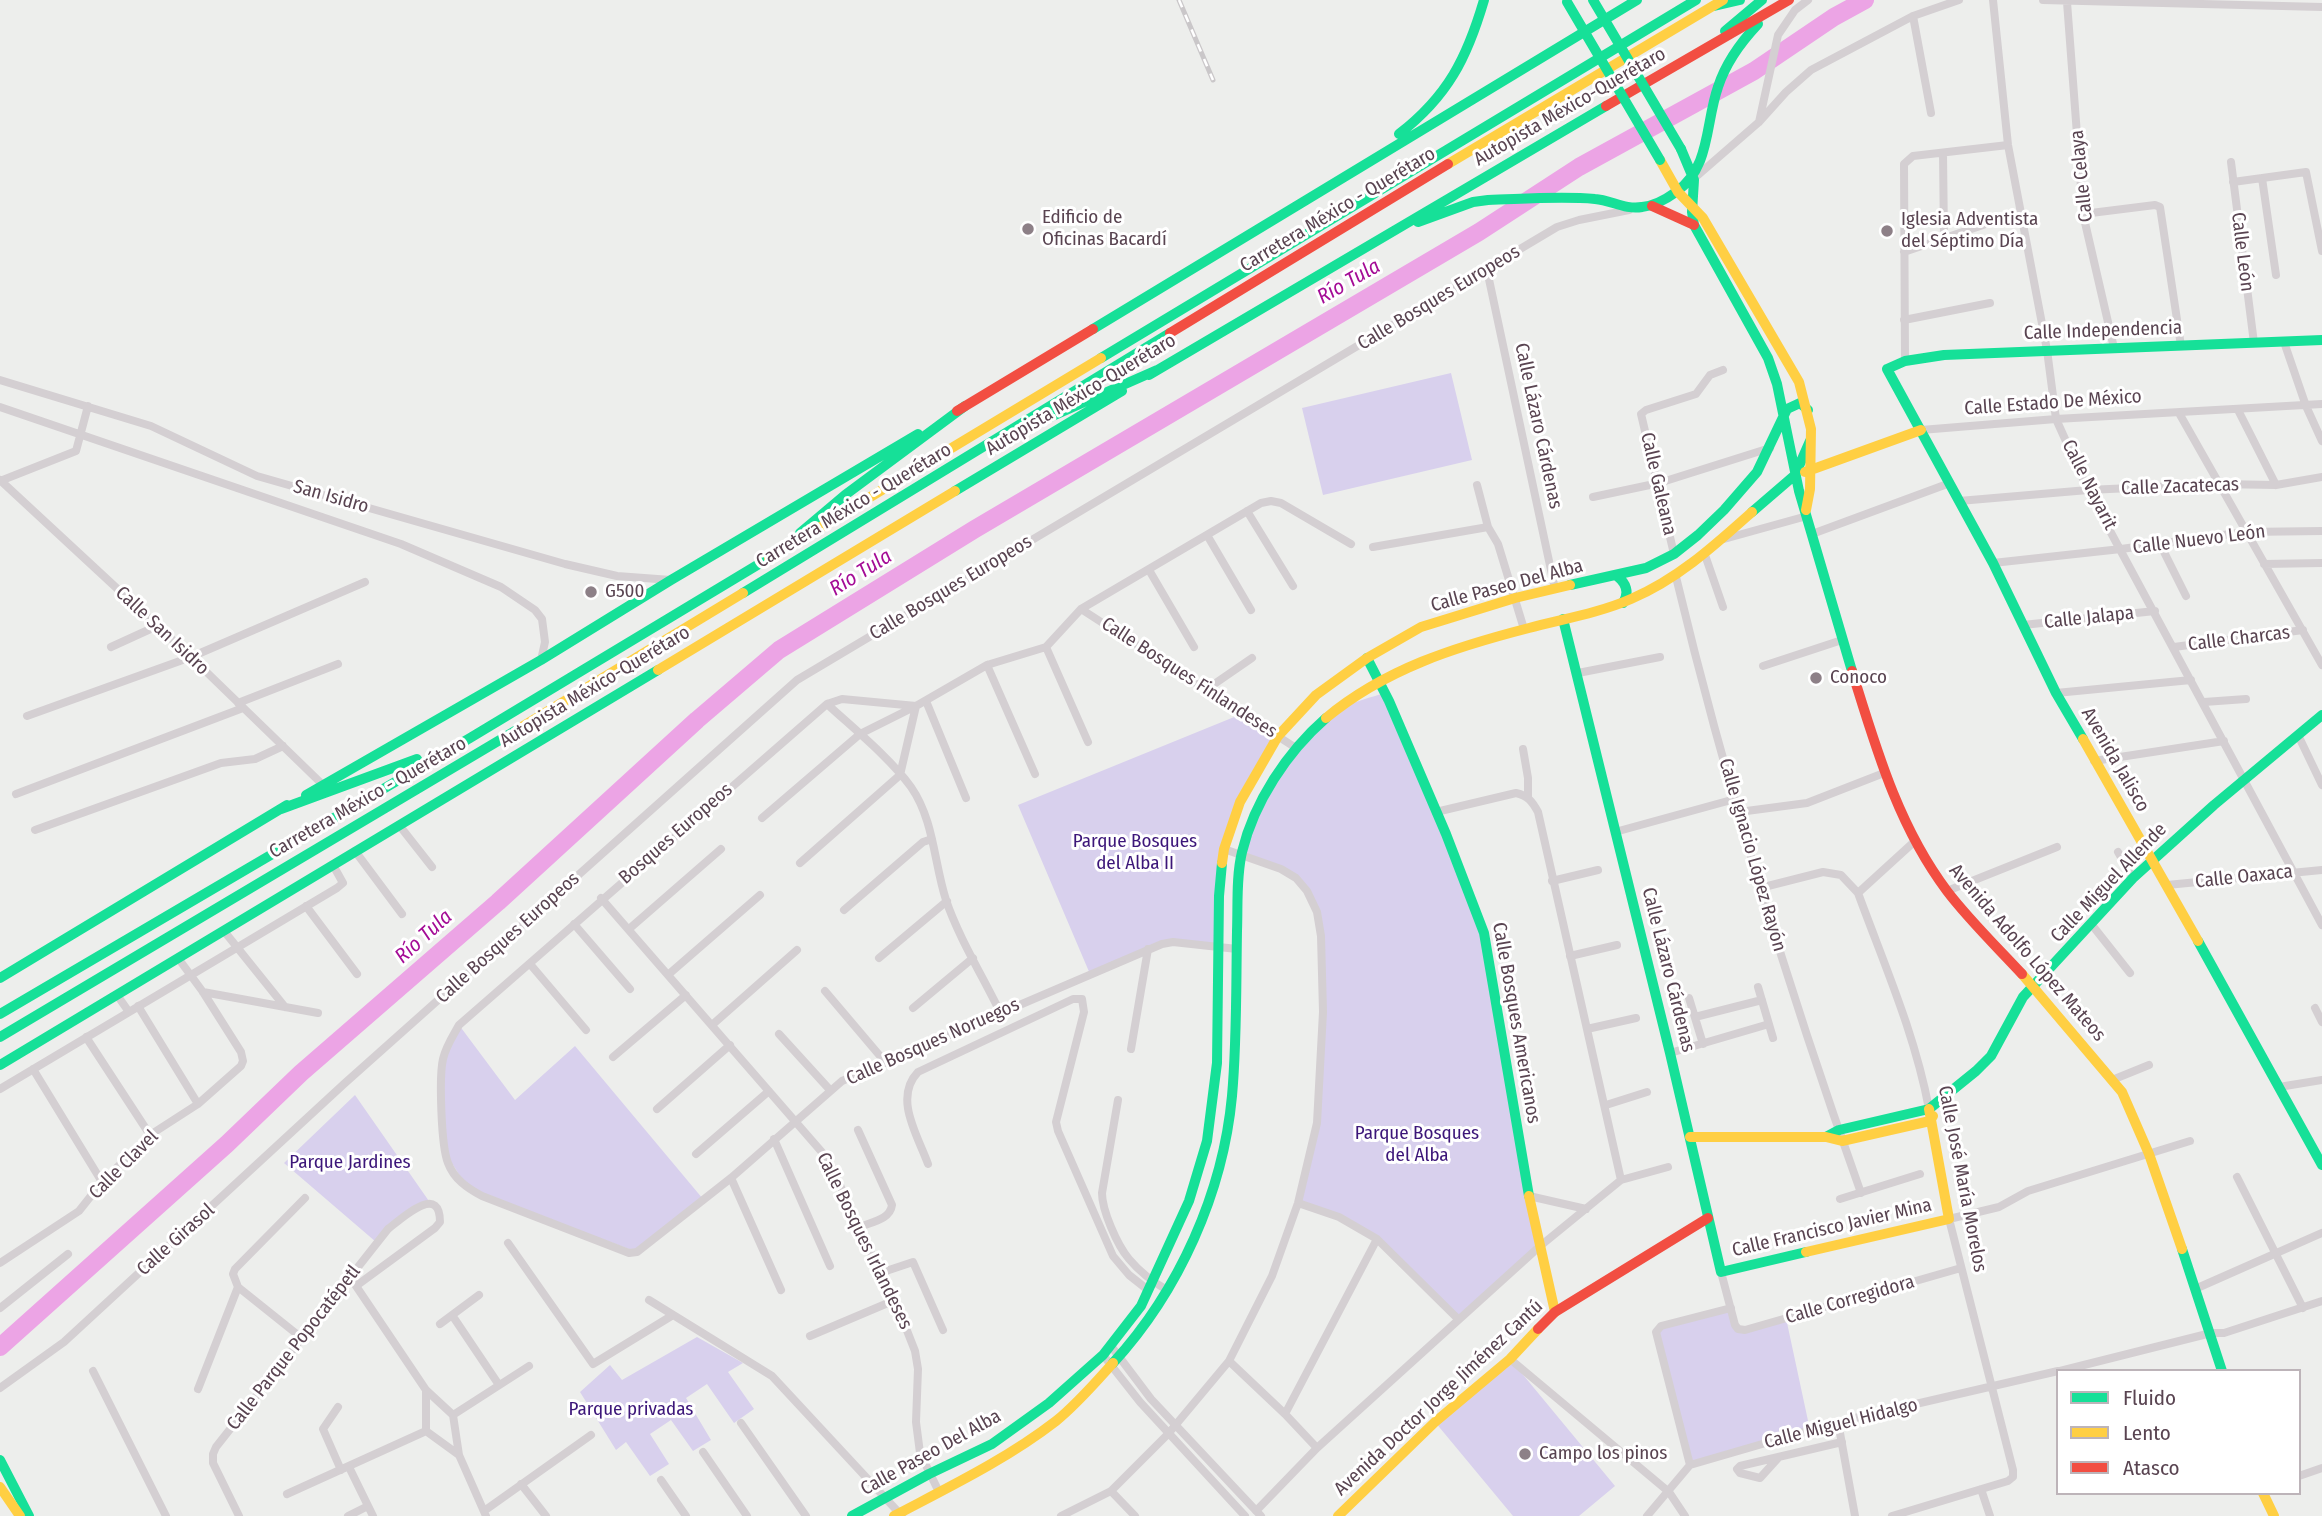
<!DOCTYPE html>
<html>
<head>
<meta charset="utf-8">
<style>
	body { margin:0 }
	#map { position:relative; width:2322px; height:1516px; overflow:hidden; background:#edeeec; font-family:"Fira Sans Condensed",sans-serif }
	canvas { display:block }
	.legend { position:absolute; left:2056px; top:1369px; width:245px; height:126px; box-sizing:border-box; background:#fff; border:2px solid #bdb4b9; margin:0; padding:9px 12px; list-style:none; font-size:21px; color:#594451 }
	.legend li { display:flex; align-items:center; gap:14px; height:35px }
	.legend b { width:35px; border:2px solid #bdb4b9 }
</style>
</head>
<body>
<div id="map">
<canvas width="2322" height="1516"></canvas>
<ul class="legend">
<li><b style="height:9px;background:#16e098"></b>Fluido</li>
<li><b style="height:9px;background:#ffcf43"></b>Lento</li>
<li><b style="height:9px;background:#f24e42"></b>Atasco</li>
</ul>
</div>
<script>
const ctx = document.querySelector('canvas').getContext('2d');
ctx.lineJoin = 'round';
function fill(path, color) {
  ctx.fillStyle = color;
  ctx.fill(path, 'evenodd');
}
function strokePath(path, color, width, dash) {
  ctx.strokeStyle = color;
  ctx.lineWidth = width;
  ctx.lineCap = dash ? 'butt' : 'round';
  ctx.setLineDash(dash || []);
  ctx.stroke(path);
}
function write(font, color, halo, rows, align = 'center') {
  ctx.font = font + ' "Fira Sans Condensed",sans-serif';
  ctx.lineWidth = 6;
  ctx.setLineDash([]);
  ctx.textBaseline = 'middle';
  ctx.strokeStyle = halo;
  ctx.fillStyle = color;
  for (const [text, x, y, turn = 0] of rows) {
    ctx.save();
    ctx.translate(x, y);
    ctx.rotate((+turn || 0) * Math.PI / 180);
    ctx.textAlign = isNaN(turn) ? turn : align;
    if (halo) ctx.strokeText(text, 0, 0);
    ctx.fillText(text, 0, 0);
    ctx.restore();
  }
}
const green = new Path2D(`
	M 1451,373 L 1472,460 L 1323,495 L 1302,408 Z
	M 1381,694 L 1484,933 L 1539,1247 L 1457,1318 L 1377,1239 L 1339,1217 L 1298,1203 L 1317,1123 L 1323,1012 L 1317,912 L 1296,878 L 1241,854 C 1257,804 1289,746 1331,714 C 1344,704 1366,699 1381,694 Z
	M 1244,713 L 1278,736 L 1240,802 L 1224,849 L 1218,947 L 1173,942 L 1090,974 L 1018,805 Z
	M 459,1025 L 515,1100 L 575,1046 L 703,1199 L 637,1252 L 468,1189 L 445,1152 L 443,1061 Z
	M 355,1095 L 431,1204 L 418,1207 L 376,1242 L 284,1163 Z
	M 1731,1308 L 1739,1329 L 1786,1318 L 1810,1430 L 1690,1465 L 1657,1329 Z
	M 697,1337 L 743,1363 L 728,1372 L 754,1409 L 734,1423 L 707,1384 L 686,1398 L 711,1440 L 693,1451 L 671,1420 L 650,1434 L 669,1464 L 650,1476 L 626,1442 L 616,1450 L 580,1392 L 610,1365 L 622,1380 Z
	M 1510,1359 L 1615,1486 L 1579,1516 L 1513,1516 L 1435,1422 Z`);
const river = new Path2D(`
	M 0,1347 L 227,1144 L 301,1073 L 498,902 L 697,720 L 779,650 L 975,529 L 1479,232 L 1579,167 L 1754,71 L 1834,17 L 1865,0`);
const street = new Path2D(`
	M 1993,0 L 2008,145 L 2047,350 L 2056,419 L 2088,490 L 2322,925
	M 2043,0 L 2322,7
	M 2067,2 L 2083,214 L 2114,348
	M 1913,16 L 1931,113
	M 1759,122 L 1778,35 L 1795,10 L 1808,0
	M 1943,153 L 1944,239
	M 2231,162 L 2254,343
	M 1698,175 L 1759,122 L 1786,92 L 1811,70 L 1913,16 L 1959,0
	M 2262,178 L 2276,275
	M 2233,182 L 2306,172 L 2322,251
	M 2083,214 L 2155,205 L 2160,207 L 2181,346
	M 1904,252 L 1983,225
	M 1487,270 L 1555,589
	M 1904,320 L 1990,303
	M 2284,342 L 2306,406 L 2322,441
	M 1905,361 L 1904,164 L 1913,156 L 2008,145
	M 0,380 L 151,426 L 257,476 L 565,564 L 617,576 L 671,580
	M 0,407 L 401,544 L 501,587 L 535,610 L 542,619 L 545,642 L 541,660
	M 2238,410 L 2276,485
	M 2179,413 L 2322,665
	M 1921,430 L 2056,419 L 2322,404
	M 0,480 L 191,657 L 323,785
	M 0,481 L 76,451 L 88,406
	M 1477,485 L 1488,527 L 1498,544 L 1524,629
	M 1593,497 L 1659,483 L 1770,448
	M 1959,501 L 2088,490 L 2217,484 L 2276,485 L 2322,477
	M 1247,511 L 1293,586
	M 1812,534 L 1950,483
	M 1207,535 L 1251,610
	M 1724,539 L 1807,516
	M 2160,544 L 2186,596
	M 1373,547 L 1488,527
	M 1674,554 L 1641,414 L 1646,410 L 1696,394 L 1710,375 L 1723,370
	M 1705,555 L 1723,607
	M 1993,563 L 2121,549 L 2245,532 L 2322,531
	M 2264,564 L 2322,563
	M 1149,570 L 1194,647
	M 1676,577 C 1726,785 1789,991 1861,1193
	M 1081,609 L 1296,748
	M 2023,625 L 2155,611
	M 111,647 L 157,626
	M 1046,647 L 1088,742
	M 2174,647 L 2303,630
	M 987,665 L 1035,774
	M 1763,666 L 1842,640
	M 1578,673 L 1660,657
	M 1207,689 L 1252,658
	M 2056,693 L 2191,680
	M 926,701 L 966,798
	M 2204,702 L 2246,699
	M 238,703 L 338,664
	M 827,704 C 853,728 890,758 911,787 C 934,820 934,863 946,900 C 958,936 983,977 1000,1012
	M 27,716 L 191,657 L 365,582
	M 2298,735 L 2322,785
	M 1523,749 L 1528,778 L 1528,797
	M 2094,761 L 2224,741
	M 16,794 L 243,708
	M 1436,812 L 1516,793 C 1528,796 1532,801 1538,812 L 1621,1180
	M 1739,812 L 1807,803 L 1884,773
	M 762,818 L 860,734 L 916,706 L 987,665 L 1046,647 L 1081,609 L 1261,503 L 1271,501 L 1281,503 L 1351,544
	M 399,825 L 432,867
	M 35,830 L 221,763 L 255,759 L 283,746
	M 1615,832 L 1735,799
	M 355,851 L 402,914
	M 2118,852 L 2133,878
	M 800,863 L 900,775 L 916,706 L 842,699 L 827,704 L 459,1025 C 453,1036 446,1046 443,1059 C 439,1076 441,1146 448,1163 C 454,1179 467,1188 482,1196 L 629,1253 L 637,1252 L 731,1178 L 842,1081 L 1162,944 L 1173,942 L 1237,949
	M 1552,881 L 1598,870
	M 2167,885 L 2322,870
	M 1760,888 L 1823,872 L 1841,875 L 1858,893 C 1884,964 1915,1034 1929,1109
	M 1947,891 L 2057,847
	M 1858,893 L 1915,841
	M 601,898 L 828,1159 L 880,1273 L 895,1300 L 915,1351 L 918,1369 L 916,1422 L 920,1453 L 939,1492
	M 306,906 L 357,974
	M 844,910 L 923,842 L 932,839
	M 574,924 L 630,989
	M 2092,925 L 2130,973
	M 629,929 L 721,849
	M 224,931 L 285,1007
	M 1570,956 L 1617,945
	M 879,958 L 947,901
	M 530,964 L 586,1030
	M 669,974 L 760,895
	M 1758,987 L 1773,1038
	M 825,991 L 886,1063
	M 203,992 L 318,1013
	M 117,995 L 129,1012
	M 1689,998 L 1703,1044
	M 138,1006 L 198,1104
	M 913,1008 L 973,958
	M 2315,1008 L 2322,1022
	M 1695,1017 L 1762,1000
	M 712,1025 L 797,950
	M 1587,1029 L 1636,1018
	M 779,1034 L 830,1090
	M 86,1037 L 150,1135
	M 1131,1049 L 1148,949
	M 1670,1053 L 1769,1024
	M 613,1057 L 686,995
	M 33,1069 L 102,1182
	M 2112,1080 L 2149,1065
	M 2279,1087 L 2322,1080
	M 0,1089 L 337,888 L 343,883 L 333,865
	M 1118,1100 L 1102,1193 C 1102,1210 1117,1245 1129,1259 C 1139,1271 1153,1282 1167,1290
	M 1606,1105 L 1647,1092
	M 657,1109 L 730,1045
	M 858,1130 L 892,1205 C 890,1220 871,1222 860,1227
	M 774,1139 L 830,1266
	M 696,1154 L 769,1091
	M 928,1164 C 918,1136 893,1098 918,1072 L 1073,999 L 1082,999 L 1084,1012 L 1056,1122 L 1058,1131 L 1113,1256 L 1129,1275 L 1148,1290
	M 2237,1177 L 2303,1308
	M 731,1178 L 781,1290
	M 1529,1196 L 1586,1209
	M 1840,1199 L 1920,1174
	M 1298,1203 L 1339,1217 L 1377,1239 L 1457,1318
	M 508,1243 L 593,1364 L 673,1315
	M 0,1263 L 79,1211 L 102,1182 L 150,1135 L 198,1104 L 241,1066 L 243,1061 L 241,1052 L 203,992 L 178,958
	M 1721,1272 L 1735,1325 L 1738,1329 L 1745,1330 L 1961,1268
	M 880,1273 L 913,1262 L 943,1330
	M 354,1283 L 426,1390 L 453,1415 L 459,1455 L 486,1516
	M 238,1287 L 303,1339
	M 2195,1289 L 2322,1233
	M 649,1300 L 772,1376 L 902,1516
	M 0,1308 L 68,1254
	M 452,1315 L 499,1385
	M 440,1324 L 479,1295
	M 810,1336 L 895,1300
	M 1111,1346 L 1151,1399 L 1261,1516
	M 1103,1355 L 1140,1402 L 1245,1516
	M 1510,1359 L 1669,1492 L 1685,1516
	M 1229,1361 L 1285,1414 L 1317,1448
	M 93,1371 L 166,1516
	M 2060,1371 L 2211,1333 L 2224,1333 L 2322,1301
	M 0,1388 L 64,1342 L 345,1083 L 797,680 L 1557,227 L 1579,220 L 1629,210
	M 198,1389 L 238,1287 L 233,1274 L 235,1269 L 305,1198
	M 426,1390 L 426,1431 L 459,1455
	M 338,1407 L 323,1429 L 341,1470
	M 1285,1414 L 1377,1239
	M 453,1415 L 529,1366
	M 1838,1422 L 1855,1516
	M 741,1423 L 806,1516
	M 703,1452 L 747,1516
	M 1779,1457 L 1760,1478 L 1740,1473 L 1737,1469 L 1740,1466 L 1842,1442
	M 1690,1465 L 1656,1332 L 1661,1326 L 1731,1308
	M 349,1467 L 373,1516
	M 2299,1476 L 2322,1468
	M 661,1480 L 686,1516
	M 521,1484 L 546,1516
	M 1981,1489 L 1990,1516
	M 1111,1491 L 1135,1516
	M 287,1494 L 426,1431
	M 484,1511 L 591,1435
	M 1256,1511 L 1317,1448 L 1539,1247 L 1621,1180 L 1668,1167
	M 239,1516 L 213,1463 L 213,1454 L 216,1447 L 388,1229 C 401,1219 440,1182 440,1222 L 435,1228 L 356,1286
	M 348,1516 L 368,1506
	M 1061,1516 L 1111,1491 L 1168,1434 L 1229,1361 L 1272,1276 L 1298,1203 L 1317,1123 L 1323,1012 L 1321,936 L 1317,912 L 1307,891 L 1296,878 L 1281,869 L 1224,849
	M 1647,1516 L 1690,1465 L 1838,1422 L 2058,1371
	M 1892,1516 L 2008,1481 L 2013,1477 L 2013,1470 L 1949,1219 L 1999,1207 L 2028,1191 L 2190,1141`);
const fast = new Path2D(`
	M 1714,6 L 1740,0
	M 1725,31 L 1762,0
	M 1399,134 C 1448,96 1467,58 1484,0
	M 1681,149 L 1694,180 L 1692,212 L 1694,225 L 1768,358 L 1777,384 L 1799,491 L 1852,671
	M 1418,222 L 1473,202 L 1488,200 C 1523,199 1560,196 1595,199 C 1611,200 1625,210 1642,207 C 1654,206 1665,200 1676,192 C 1711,167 1705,124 1718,87 C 1726,62 1741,42 1758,24
	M 1093,329 L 1637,0
	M 1101,358 L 1696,0
	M 1149,375 L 1606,106
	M 1048,418 L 1157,370
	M 955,491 L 1122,391
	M 1752,512 L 1795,475 L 1810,441
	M 800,533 L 845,495 L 965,406
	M 1617,576 C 1626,583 1630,592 1623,603
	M 1570,585 L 1646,568 L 1674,554 L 1698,535 L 1724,510 L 1757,472 L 1787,409 L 1800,403 L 1808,410
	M 743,593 L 1170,333
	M 1563,619 L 1670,1053 L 1721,1272 L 1806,1252
	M 1367,658 L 1389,701 L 1446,834 L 1484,933 L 1529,1196
	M 2083,739 L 2056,693 L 1993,563 L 1887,369 L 1905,361 L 1944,355 L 2322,340
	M 306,795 L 541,660 L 671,580 L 918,434
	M 281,809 L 417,759
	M 2198,941 L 2322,1165
	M 0,978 L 287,805
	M 0,1014 L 470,738 L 769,558
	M 0,1037 L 520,728
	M 0,1065 L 658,670
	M 1826,1137 L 1839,1130 L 1929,1109 L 1976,1071 L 1991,1056 L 2023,997 L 2133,878 L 2214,805 L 2322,715
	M 2182,1249 L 2222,1371
	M 1113,1363 C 1179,1291 1223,1193 1232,1096 C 1237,1041 1236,986 1237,931 C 1238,905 1236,877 1242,852 C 1254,802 1287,752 1326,718
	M 0,1460 L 29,1516
	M 852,1516 L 929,1474 L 992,1444 L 1049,1403 L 1103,1355 L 1141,1306 L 1189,1201 L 1207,1141 L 1217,1063 L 1219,896 L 1222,863`);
const slow = new Path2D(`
	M 1660,160 L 1678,192 L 1703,218 L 1799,382 L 1811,429 L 1810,489 L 1806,510
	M 1448,164 L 1723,0
	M 1805,472 L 1921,430
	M 769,558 L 1101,358
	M 658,670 L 955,491
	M 1326,718 C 1385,669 1455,647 1529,628 C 1563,619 1599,613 1631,599 C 1678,579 1715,545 1752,512
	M 520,728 L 743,593
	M 2083,739 L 2198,941
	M 1222,863 L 1224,849 L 1240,802 L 1278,736 L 1316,695 L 1367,658 L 1421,627 L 1515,598 L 1570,585
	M 2022,974 L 2122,1092 L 2149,1154 L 2182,1249
	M 1690,1137 L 1826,1137 L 1842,1141 L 1930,1121 L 1933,1116
	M 1529,1196 L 1555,1312
	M 1806,1252 L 1949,1219 L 1929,1109
	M 0,1487 L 20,1516
	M 2263,1493 L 2274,1516
	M 894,1516 C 949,1487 1007,1459 1056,1421 C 1077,1404 1095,1383 1113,1363
	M 1338,1516 L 1435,1422 L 1510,1359 L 1538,1329`);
const jam = new Path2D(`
	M 1606,106 L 1789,0
	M 1652,206 L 1694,225
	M 1170,333 L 1448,164
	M 957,411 L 1093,329
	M 1852,671 C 1876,748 1898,826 1947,891 C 1969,920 1997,947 2022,974
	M 1538,1329 L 1555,1312 L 1708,1218`);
const rail = new Path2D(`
	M 1179,0 L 1213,80`);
const fastBridge = new Path2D(`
	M 1593,0 L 1681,149
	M 1567,2 L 1660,160`);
const markers = [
	[1028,229,7,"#8d8087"],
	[1887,231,7,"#8d8087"],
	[591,592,7,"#8d8087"],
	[1816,678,7,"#8d8087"],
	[1525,1454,7,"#8d8087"]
];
const streetNames = [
	["Autopista México-Querétaro",1570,107,-30],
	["Calle Celaya",2082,176,-96],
	["Carretera México - Querétaro",1338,210,-31],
	["Calle León",2242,252,83],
	["Calle Bosques Europeos",1439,298,-31],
	["Calle Independencia",2103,331,-2],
	["Autopista México-Querétaro",1081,395,-31],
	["Calle Estado De México",2053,403,-4],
	["Calle Lázaro Cárdenas",1538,426,78],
	["Calle Galeana",1658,484,77],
	["Calle Nayarit",2089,485,63],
	["Calle Zacatecas",2180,487,-2],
	["San Isidro",331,497,16],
	["Carretera México - Querétaro",854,506,-31],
	["Calle Nuevo León",2199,540,-7],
	["Calle Paseo Del Alba",1507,586,-15],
	["Calle Bosques Europeos",951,588,-31],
	["Calle Jalapa",2089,618,-6],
	["Calle San Isidro",162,631,43],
	["Calle Charcas",2239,639,-7],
	["Calle Bosques Finlandeses",1189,678,33],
	["Autopista México-Querétaro",595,687,-31],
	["Avenida Jalisco",2115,760,60],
	["Carretera México - Querétaro",368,798,-30],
	["Bosques Europeos",676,834,-41],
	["Calle Ignacio López Rayón",1752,855,74],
	["Calle Oaxaca",2244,877,-6],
	["Calle Miguel Allende",2109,883,-46],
	["Calle Bosques Europeos",508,938,-42],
	["Avenida Adolfo López Mateos",2027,953,49],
	["Calle Lázaro Cárdenas",1668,970,76],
	["Calle Bosques Americanos",1516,1023,80],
	["Calle Bosques Noruegos",933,1042,-24],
	["Calle Clavel",124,1165,-45],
	["Calle José María Morelos",1962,1179,79],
	["Calle Francisco Javier Mina",1832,1228,-13],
	["Calle Girasol",176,1240,-42],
	["Calle Bosques Irlandeses",864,1241,64],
	["Calle Corregidora",1850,1300,-16],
	["Calle Parque Popocatépetl",294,1348,-52],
	["Avenida Doctor Jorge Jiménez Cantú",1439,1398,-43],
	["Calle Miguel Hidalgo",1841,1424,-14],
	["Calle Paseo Del Alba",931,1453,-29]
];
const poiNames = [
	["Edificio de",1042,218],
	["Oficinas Bacardí",1042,240],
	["Iglesia Adventista",1901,220],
	["del Séptimo Día",1901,242],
	["G500",605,592],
	["Conoco",1830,678],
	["Campo los pinos",1539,1454]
];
const parkNames = [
	["Parque Bosques",1135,842],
	["del Alba II",1135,864],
	["Parque Bosques",1417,1134],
	["del Alba",1417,1156],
	["Parque Jardines",350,1163],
	["Parque privadas",631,1410]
];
const waterNames = [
	["Río Tula",1349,282,-30],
	["Río Tula",861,573,-32],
	["Río Tula",424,937,-42]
];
fill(green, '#d8d0ed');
strokePath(river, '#eca4e5', 18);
strokePath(street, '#d4cfd2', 8);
strokePath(fast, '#16e098', 10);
strokePath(slow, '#ffcf43', 10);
strokePath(jam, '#f24e42', 10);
strokePath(rail, '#cac7c9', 5);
strokePath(rail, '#fff', 2.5, [8]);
strokePath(fastBridge, '#16e098', 10);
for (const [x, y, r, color] of markers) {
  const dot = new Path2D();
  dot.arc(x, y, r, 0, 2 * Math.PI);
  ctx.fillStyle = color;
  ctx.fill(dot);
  strokePath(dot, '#fff', 2.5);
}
write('19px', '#594451', '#fff', streetNames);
write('19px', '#594451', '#fff', poiNames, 'left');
write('19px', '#3c1679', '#fff', parkNames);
write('italic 21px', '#a40c96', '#fff', waterNames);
</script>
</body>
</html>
